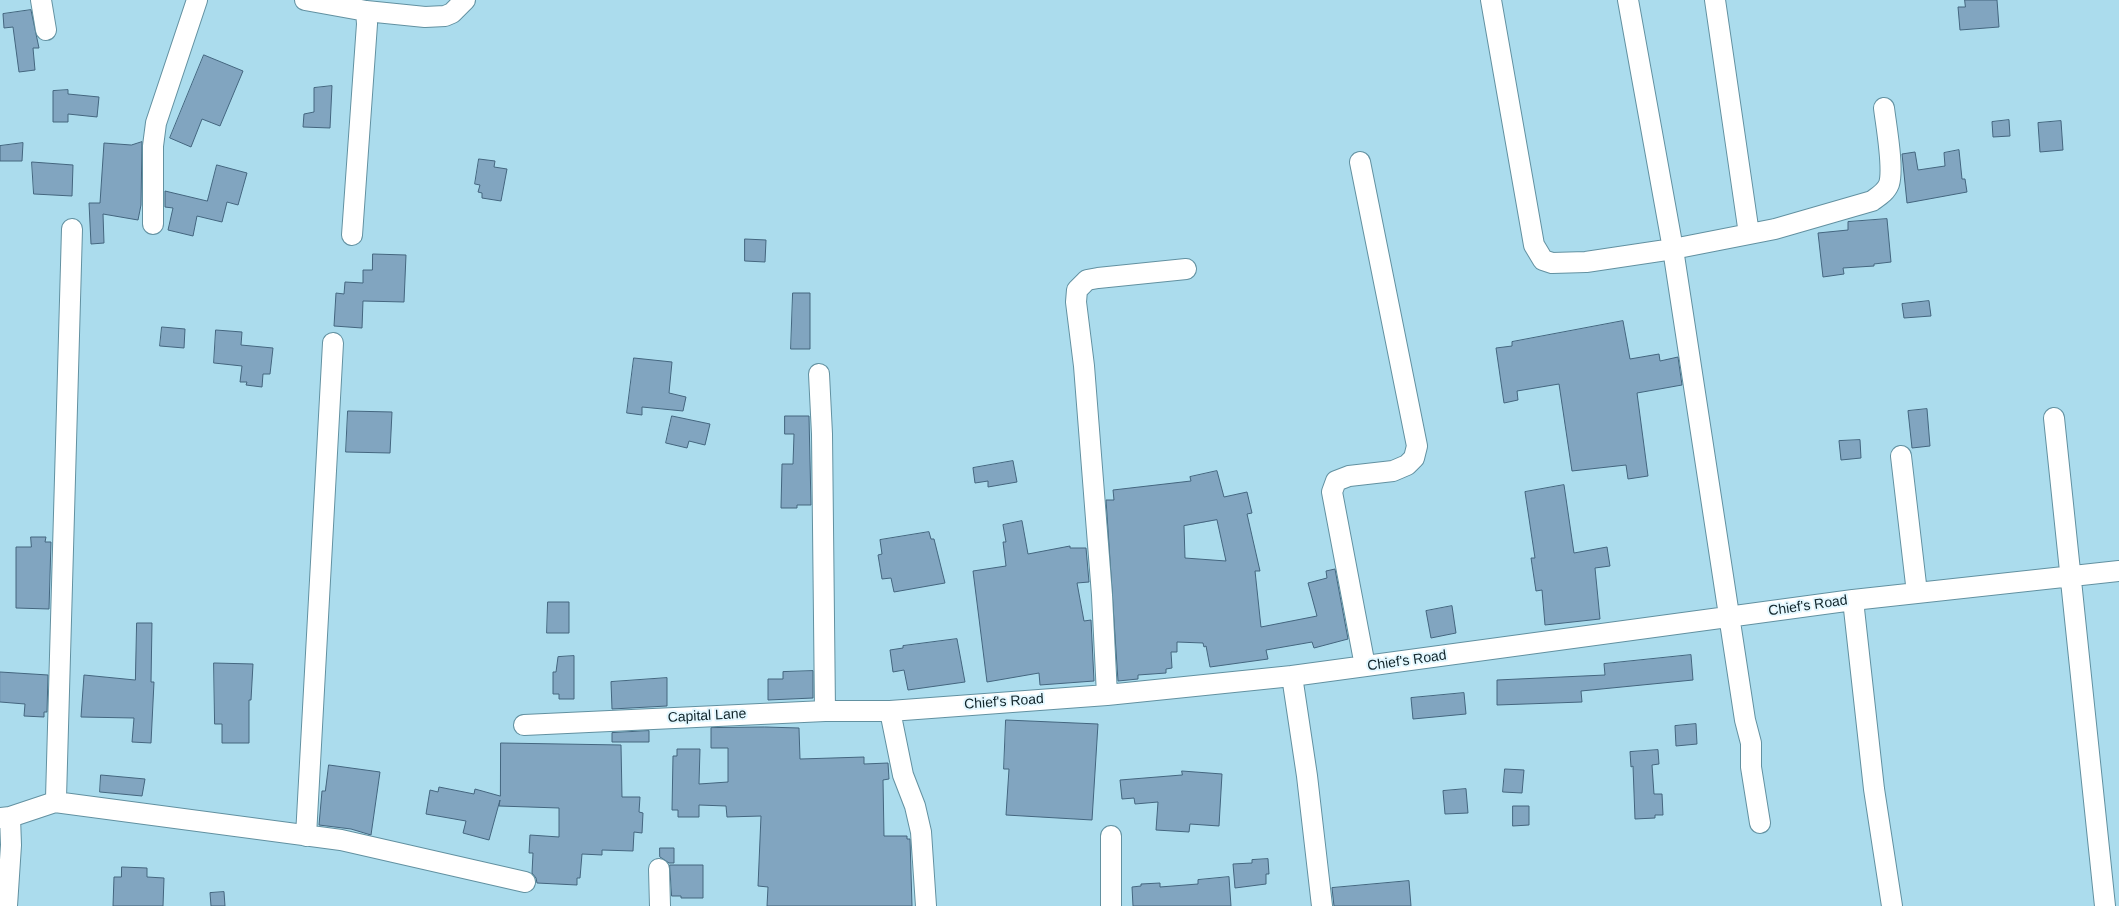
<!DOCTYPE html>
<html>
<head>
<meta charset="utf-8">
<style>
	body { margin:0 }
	canvas { display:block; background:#abdced }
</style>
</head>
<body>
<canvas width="2119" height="906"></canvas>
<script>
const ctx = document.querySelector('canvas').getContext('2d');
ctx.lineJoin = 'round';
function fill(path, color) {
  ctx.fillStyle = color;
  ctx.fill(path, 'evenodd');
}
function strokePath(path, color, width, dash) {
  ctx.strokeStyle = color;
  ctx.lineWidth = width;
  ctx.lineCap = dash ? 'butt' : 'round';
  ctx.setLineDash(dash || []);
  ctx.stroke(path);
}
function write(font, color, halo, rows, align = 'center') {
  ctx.font = font + ' Helvetica,sans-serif';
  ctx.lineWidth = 4;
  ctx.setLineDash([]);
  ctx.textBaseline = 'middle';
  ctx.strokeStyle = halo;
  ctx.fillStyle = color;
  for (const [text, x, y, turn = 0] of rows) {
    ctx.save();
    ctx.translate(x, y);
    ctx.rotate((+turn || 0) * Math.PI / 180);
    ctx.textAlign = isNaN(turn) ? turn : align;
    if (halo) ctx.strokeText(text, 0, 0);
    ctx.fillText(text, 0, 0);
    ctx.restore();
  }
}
const building = new Path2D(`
	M 1965,0 L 1997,0 L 1999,27 L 1960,30 L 1958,7 L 1965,7 Z
	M 31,10 L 39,48 L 33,48 L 35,70 L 19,72 L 13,27 L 4,28 L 3,14 Z
	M 204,55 L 243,71 L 220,126 L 202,119 L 191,147 L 170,138 Z
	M 332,86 L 330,128 L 303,127 L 304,114 L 314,112 L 314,88 Z
	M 68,90 L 68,94 L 99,97 L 97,117 L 68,114 L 68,122 L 53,122 L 53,91 Z
	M 2009,120 L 2010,136 L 1993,137 L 1992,122 Z
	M 2061,121 L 2063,150 L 2040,152 L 2038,123 Z
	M 142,142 L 141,205 L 138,220 L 103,214 L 104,243 L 91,244 L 89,203 L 100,203 L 104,143 L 131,145 Z
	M 23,143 L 22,161 L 0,161 L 0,146 Z
	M 1959,150 L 1962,179 L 1965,179 L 1967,192 L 1907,203 L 1902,154 L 1915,152 L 1918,170 L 1945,166 L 1944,153 Z
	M 479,159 L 495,161 L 494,167 L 507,169 L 501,201 L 482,198 L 482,193 L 478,192 L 480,185 L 475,184 Z
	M 32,162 L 73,165 L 72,196 L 34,194 Z
	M 217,165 L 247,173 L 238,205 L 227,202 L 222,222 L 197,216 L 193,236 L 168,230 L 173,208 L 165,207 L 165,191 L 207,201 Z
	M 1887,219 L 1891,262 L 1874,264 L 1874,266 L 1843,268 L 1844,274 L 1823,277 L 1818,233 L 1848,230 L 1848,222 Z
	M 745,239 L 766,240 L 765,262 L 745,261 Z
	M 373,254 L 406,255 L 404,302 L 363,301 L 362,328 L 334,326 L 336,293 L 344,294 L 345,282 L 363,283 L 363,270 L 372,270 Z
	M 793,293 L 810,293 L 810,349 L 791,349 Z
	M 1929,301 L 1931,316 L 1904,318 L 1902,304 Z
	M 1623,321 L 1630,359 L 1659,354 L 1660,361 L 1678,357 L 1682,385 L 1637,393 L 1648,476 L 1628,479 L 1626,465 L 1572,471 L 1559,384 L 1517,391 L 1518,400 L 1504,403 L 1496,348 L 1512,346 L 1512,342 Z
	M 162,327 L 185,329 L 184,348 L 160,346 Z
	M 216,330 L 242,332 L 241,345 L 273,348 L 270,374 L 263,374 L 262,387 L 246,385 L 247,382 L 240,382 L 242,366 L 214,363 Z
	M 634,358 L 672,362 L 669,393 L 686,397 L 683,411 L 642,407 L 642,415 L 627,413 Z
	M 1927,409 L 1930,446 L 1912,448 L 1908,411 Z
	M 348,411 L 392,412 L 390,453 L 346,452 Z
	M 672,416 L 710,424 L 705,445 L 689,441 L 687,448 L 666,443 Z
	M 785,416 L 809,416 L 811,505 L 797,505 L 797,508 L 781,508 L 782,464 L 793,464 L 794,434 L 785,434 Z
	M 1860,440 L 1861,458 L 1841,460 L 1839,441 Z
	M 1013,461 L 1017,482 L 988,487 L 988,481 L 975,483 L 973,468 Z
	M 1217,471 L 1224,497 L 1247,492 L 1252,513 L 1247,514 L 1260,571 L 1255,571 L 1261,627 L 1317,616 L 1308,583 L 1327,578 L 1326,571 L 1335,569 L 1348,639 L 1314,648 L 1312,642 L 1266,650 L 1268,659 L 1210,667 L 1206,646 L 1204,647 L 1203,643 L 1177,642 L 1177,652 L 1171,652 L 1172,668 L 1166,669 L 1166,673 L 1138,675 L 1138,679 L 1118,681 L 1106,500 L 1114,500 L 1113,490 L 1191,481 L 1190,477 ZM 1217,520 L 1226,561 L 1185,558 L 1184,526 Z
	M 1564,485 L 1574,553 L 1607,547 L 1610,566 L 1595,568 L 1600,619 L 1545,625 L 1542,590 L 1536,591 L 1531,558 L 1535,558 L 1525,492 Z
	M 1022,521 L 1028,554 L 1070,546 L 1070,548 L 1086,548 L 1089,582 L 1077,583 L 1084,621 L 1091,620 L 1094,681 L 1040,685 L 1039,673 L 987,682 L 973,571 L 1006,566 L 1003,542 L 1006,542 L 1003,525 Z
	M 929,532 L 931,539 L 934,539 L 945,583 L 894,592 L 891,578 L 882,579 L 878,555 L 882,554 L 880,540 Z
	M 31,537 L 46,537 L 45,542 L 51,542 L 49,609 L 16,608 L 16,547 L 31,547 Z
	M 548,602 L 569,602 L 569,633 L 547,633 Z
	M 1452,606 L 1456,633 L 1431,638 L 1426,611 Z
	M 137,623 L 152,623 L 151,682 L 154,682 L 151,743 L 132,742 L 134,718 L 81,717 L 84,675 L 135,680 Z
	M 957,639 L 965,682 L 908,690 L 904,670 L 893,672 L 890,650 L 903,648 L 903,646 Z
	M 1691,655 L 1693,680 L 1581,691 L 1582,702 L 1497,705 L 1497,680 L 1605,675 L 1604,664 Z
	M 574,656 L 574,699 L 559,699 L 559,694 L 553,694 L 553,672 L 556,672 L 558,657 Z
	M 214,663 L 253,664 L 251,700 L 249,700 L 249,743 L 222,743 L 222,724 L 215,724 Z
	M 813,671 L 813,698 L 768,700 L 768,679 L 783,679 L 783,672 Z
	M 0,672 L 48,675 L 47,712 L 44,712 L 44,717 L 24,716 L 25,704 L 0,702 Z
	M 667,678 L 667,706 L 612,709 L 611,682 Z
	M 1464,693 L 1466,714 L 1413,719 L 1411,698 Z
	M 1006,720 L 1098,724 L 1092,820 L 1006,815 L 1009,769 L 1004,769 Z
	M 1696,724 L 1697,744 L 1676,746 L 1675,726 Z
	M 765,727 L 799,728 L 800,759 L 864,757 L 864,764 L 888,763 L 889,779 L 883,780 L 884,836 L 907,836 L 907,839 L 910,839 L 912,906 L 767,906 L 768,887 L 758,886 L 761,816 L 727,817 L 726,806 L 699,805 L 699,817 L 678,817 L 678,810 L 672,810 L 673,756 L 677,756 L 677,749 L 700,749 L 699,784 L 728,782 L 728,748 L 711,748 L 711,728 Z
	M 649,731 L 649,742 L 612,742 L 612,733 Z
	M 501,743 L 621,745 L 622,797 L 640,797 L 639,812 L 643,813 L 642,833 L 634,832 L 633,851 L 602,850 L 602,855 L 582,854 L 580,878 L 577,878 L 577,885 L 537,883 L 536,878 L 532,873 L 533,853 L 529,853 L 530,835 L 559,837 L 559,808 L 499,806 L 500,800 L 489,840 L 463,833 L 466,821 L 426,814 L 430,790 L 438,792 L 439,787 L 474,794 L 475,789 L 500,796 Z
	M 1658,750 L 1659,764 L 1652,765 L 1654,794 L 1662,794 L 1663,815 L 1655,815 L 1655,818 L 1635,819 L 1633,766 L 1631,767 L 1630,752 Z
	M 329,765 L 380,772 L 371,835 L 351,829 L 319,825 L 322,791 L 325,791 Z
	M 1505,769 L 1524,770 L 1522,793 L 1503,792 Z
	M 1182,771 L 1222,774 L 1219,826 L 1190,824 L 1189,832 L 1156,830 L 1158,802 L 1135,804 L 1134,798 L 1122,799 L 1120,780 L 1182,775 Z
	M 101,775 L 145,779 L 142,796 L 100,792 Z
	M 1466,789 L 1468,813 L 1445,814 L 1443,791 Z
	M 1513,806 L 1529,806 L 1529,825 L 1513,826 Z
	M 660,848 L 674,848 L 674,863 L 669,863 L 660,857 Z
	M 1268,859 L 1269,874 L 1266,874 L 1266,884 L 1235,888 L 1233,864 L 1252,863 L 1252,860 Z
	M 670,865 L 703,865 L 703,898 L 681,898 L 681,896 L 672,896 Z
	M 122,867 L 147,868 L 147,877 L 164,878 L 163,906 L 113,906 L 114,877 L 121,877 Z
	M 1229,877 L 1231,906 L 1133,906 L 1132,887 L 1141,886 L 1141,884 L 1160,883 L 1160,887 L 1198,884 L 1198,880 Z
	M 1409,881 L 1411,906 L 1334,906 L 1332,888 Z
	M 224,892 L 225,906 L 211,906 L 210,893 Z`);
const street = new Path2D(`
	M 41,0 L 46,30
	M 305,0 L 366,11 L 425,17 L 445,16 L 452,13 L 465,0
	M 1491,0 L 1534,245 L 1543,260 L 1552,263 L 1586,262 L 1673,249 L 1775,229 L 1872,201 C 1879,196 1886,192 1889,184 C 1894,168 1886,125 1884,108
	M 1628,0 L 1673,249 L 1745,720 L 1751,743 L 1751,767 L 1760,823
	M 1715,0 L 1749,234
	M 1360,162 L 1417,446 L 1414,458 L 1407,465 L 1393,471 L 1349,476 L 1336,481 L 1332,492 L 1365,666
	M 153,224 L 153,146 L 156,123 L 197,0
	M 352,235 L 367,24 L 366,11
	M 819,374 L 822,434 L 825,711
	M 2054,418 L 2105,906
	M 1901,456 L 1917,593
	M 1853,600 L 1874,789 L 1892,906
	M 1292,676 L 1307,776 L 1322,906
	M 1107,695 L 1102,595 L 1084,366 L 1076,302 L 1077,290 L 1087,280 L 1098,278 L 1186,269
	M 524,725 L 825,711 L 890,711
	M 55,802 L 341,840 L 525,882
	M 10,817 L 55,802 L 56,798 L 72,229
	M 0,818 L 10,817 L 11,845 L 7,906
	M 306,836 L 333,343
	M 1111,836 L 1111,906
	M 659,869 L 660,906
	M 926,906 L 921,832 L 915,806 L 903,775 L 890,711 L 1107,695 L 1292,676 L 1853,600 L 2119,571`);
const streetNames = [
	["Chief's Road",1808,606,-8],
	["Chief's Road",1407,661,-8],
	["Chief's Road",1004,702,-4],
	["Capital Lane",707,716,-3]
];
fill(building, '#81a5c0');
strokePath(building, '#44667f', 1);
strokePath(street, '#6291a1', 22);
strokePath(street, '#fff', 20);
write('14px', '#11252b', '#e4f8ff', streetNames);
</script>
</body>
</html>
